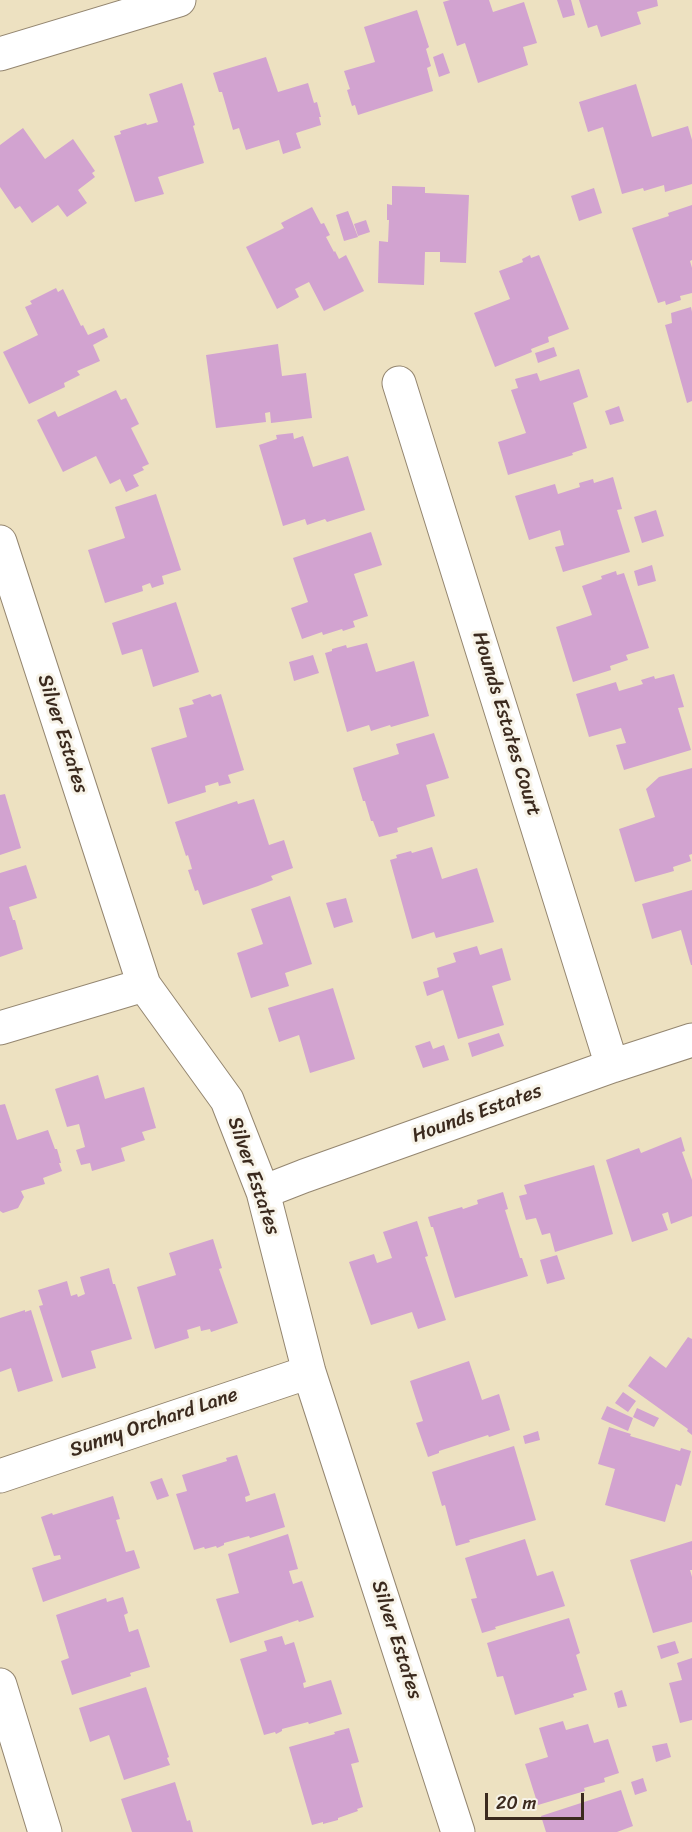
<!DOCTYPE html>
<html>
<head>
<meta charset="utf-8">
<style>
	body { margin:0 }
	#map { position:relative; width:692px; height:1832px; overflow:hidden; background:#ede1c1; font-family:Sriracha,sans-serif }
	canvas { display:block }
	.scale { position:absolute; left:485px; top:1793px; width:99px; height:27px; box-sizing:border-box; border:3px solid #3b2a1e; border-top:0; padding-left:8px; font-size:18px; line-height:21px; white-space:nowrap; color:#3b2a1e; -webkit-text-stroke:4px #f7f3e8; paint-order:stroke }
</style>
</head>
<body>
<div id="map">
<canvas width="692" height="1832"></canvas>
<div class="scale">20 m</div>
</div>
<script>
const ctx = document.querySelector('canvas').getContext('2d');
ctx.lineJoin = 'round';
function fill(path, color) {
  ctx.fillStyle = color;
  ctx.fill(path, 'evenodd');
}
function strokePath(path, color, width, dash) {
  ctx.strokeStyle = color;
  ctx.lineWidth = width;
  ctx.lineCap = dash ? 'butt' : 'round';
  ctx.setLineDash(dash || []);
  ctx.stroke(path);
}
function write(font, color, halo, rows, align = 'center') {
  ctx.font = font + ' Sriracha,sans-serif';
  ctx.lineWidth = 6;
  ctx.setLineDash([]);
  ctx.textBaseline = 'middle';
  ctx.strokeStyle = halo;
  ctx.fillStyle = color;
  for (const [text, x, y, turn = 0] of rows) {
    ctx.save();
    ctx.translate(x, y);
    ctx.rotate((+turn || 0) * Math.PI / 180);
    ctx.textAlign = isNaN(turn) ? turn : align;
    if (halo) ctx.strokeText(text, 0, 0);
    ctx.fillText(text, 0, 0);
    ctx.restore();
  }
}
const building = new Path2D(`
	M 450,0 L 489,0 L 493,12 L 524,2 L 537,43 L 523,47 L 528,65 L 478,83 L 465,43 L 457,46 L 443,2 Z
	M 557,0 L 571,0 L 575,15 L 563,18 Z
	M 579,0 L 657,0 L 658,6 L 637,12 L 641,24 L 601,37 L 597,25 L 588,28 Z
	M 417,10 L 429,47 L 426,49 L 431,66 L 427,68 L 433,91 L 358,115 L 355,105 L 352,106 L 347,90 L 350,89 L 344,71 L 375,62 L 364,27 Z
	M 443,53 L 450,73 L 439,77 L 433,57 Z
	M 266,57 L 278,92 L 308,83 L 314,103 L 317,102 L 321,117 L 319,117 L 321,125 L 296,133 L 301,148 L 283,154 L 279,140 L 246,150 L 239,128 L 233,130 L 222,92 L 219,92 L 213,73 Z
	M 182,83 L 195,125 L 193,126 L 204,163 L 158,177 L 164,194 L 135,202 L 114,136 L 121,134 L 120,131 L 146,123 L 147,125 L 158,122 L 149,94 Z
	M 636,84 L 652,137 L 688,126 L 692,140 L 692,184 L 665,192 L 664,185 L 644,191 L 643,188 L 622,194 L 603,127 L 588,132 L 579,102 Z
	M 23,128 L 45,159 L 73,139 L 95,171 L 92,173 L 95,177 L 78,190 L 87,203 L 67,217 L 58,205 L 32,223 L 20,206 L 15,209 L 0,187 L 0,145 Z
	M 392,186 L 425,187 L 425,193 L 469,195 L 466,263 L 440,262 L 440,252 L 425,252 L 424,285 L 378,283 L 379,241 L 388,242 L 389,220 L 387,220 L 387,204 L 392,205 Z
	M 594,188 L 602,213 L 579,221 L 571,196 Z
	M 692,205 L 692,260 L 690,261 L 692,268 L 692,293 L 680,296 L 681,300 L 666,305 L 665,301 L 658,303 L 632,228 L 669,216 L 668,213 Z
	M 312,207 L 321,224 L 324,223 L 330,235 L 326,237 L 334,252 L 335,251 L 339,259 L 346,255 L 364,291 L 324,311 L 309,282 L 295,289 L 299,297 L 277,309 L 246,247 L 284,228 L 281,223 Z
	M 348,211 L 358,237 L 344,241 L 336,215 Z
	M 366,220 L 370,232 L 358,236 L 354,224 Z
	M 530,255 L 531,258 L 539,255 L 569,329 L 548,337 L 549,342 L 531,349 L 532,352 L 495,367 L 474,313 L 510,299 L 499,271 L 523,262 L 522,259 Z
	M 56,288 L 58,292 L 63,289 L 81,326 L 83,325 L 88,335 L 104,328 L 108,337 L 93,345 L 100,361 L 77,371 L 80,375 L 64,383 L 65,387 L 29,404 L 3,352 L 38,335 L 25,307 L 32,304 L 30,301 Z
	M 691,307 L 692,312 L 692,401 L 687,403 L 665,325 L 672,323 L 671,313 Z
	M 278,344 L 282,376 L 306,373 L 312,418 L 271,423 L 270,412 L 265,413 L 266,422 L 216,428 L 206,355 Z
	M 554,347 L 557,356 L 538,363 L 535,353 Z
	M 579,369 L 588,397 L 573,403 L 587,448 L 572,453 L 573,455 L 508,475 L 498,442 L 526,433 L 511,390 L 518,388 L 515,379 L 537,373 L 540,381 Z
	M 116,390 L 121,400 L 126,398 L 139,424 L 131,428 L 149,464 L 142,467 L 144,470 L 133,475 L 139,486 L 126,492 L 120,479 L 110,484 L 96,456 L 63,472 L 37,420 L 55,411 L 58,417 Z
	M 619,406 L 624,421 L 610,425 L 605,411 Z
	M 293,433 L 294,439 L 303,436 L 313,467 L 348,456 L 365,510 L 327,522 L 325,519 L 307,525 L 305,519 L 283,526 L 259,445 L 277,439 L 276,435 Z
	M 613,477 L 622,509 L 617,510 L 630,552 L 563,572 L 555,547 L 564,545 L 560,530 L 529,540 L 515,496 L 555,484 L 558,494 L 580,487 L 579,483 L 593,479 L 594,483 Z
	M 156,494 L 181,570 L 162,576 L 164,584 L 152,588 L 150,583 L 142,586 L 143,591 L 105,603 L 88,550 L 125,538 L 115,507 Z
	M 656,510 L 664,536 L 642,543 L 634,517 Z
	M 371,532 L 382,565 L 354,574 L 368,616 L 353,621 L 355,627 L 343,631 L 342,629 L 323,635 L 322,632 L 302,639 L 291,608 L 308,602 L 293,558 Z
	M 652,565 L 656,581 L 638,586 L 634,571 Z
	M 616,571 L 617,575 L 624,573 L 649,648 L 626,655 L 628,660 L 610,666 L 611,670 L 573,682 L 556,627 L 592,615 L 582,586 L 602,579 L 601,576 Z
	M 176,602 L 199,672 L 153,687 L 142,649 L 122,655 L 112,623 Z
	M 367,643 L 376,672 L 414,661 L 429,716 L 391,727 L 390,725 L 371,731 L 369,725 L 347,732 L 325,653 L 332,651 L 332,649 L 346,645 L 347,648 Z
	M 313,655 L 319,673 L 294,681 L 289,662 Z
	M 674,674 L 684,707 L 678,708 L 691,750 L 624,770 L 616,745 L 626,743 L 621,728 L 589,737 L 576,694 L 616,682 L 619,691 L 643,684 L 641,680 L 654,676 L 655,679 Z
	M 210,694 L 212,697 L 221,694 L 244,770 L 228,775 L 231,783 L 219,786 L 218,782 L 205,786 L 206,792 L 168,804 L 151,748 L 187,737 L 179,708 L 194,704 L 192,700 Z
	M 434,733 L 449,778 L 426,785 L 435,816 L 397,828 L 398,832 L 379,837 L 373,821 L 371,821 L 365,801 L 363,801 L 353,768 L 399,754 L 396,744 Z
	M 692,768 L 692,854 L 689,855 L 691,861 L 673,867 L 674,871 L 635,882 L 619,829 L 655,817 L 646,789 L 659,777 Z
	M 5,794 L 21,848 L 0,855 L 0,795 Z
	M 254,799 L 269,845 L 284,840 L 293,868 L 271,876 L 273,880 L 258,886 L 203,905 L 198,890 L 195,891 L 188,870 L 192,869 L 188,855 L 186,856 L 175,822 L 237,801 L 238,804 Z
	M 432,847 L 442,879 L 477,868 L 494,922 L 436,938 L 434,932 L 412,939 L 390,860 L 397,858 L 396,855 L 411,851 L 412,853 Z
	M 26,865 L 37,898 L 9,907 L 13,920 L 15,920 L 23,949 L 0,957 L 0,873 Z
	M 692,890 L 692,965 L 691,965 L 681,930 L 652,939 L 642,904 Z
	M 290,896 L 312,964 L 285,973 L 289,986 L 251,998 L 237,953 L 263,944 L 251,909 Z
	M 346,898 L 353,922 L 334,928 L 326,903 Z
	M 477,946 L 480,955 L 502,948 L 511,980 L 492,986 L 504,1025 L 458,1039 L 443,990 L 427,996 L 423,982 L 439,977 L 437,968 L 456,962 L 453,953 Z
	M 333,988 L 355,1059 L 310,1073 L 299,1035 L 279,1042 L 268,1008 Z
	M 499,1033 L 504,1046 L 472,1057 L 468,1043 Z
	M 430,1041 L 433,1049 L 444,1045 L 449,1060 L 423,1068 L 415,1046 Z
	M 98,1075 L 105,1099 L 144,1087 L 156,1128 L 142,1132 L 145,1140 L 121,1148 L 125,1161 L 92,1171 L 90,1163 L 81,1165 L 76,1150 L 85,1147 L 79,1124 L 67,1127 L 55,1089 Z
	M 5,1104 L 17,1140 L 48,1130 L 55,1149 L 57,1149 L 61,1163 L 59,1163 L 62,1171 L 43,1178 L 45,1184 L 21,1191 L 24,1197 L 18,1208 L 3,1213 L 0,1211 L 0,1105 Z
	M 681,1137 L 685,1151 L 682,1152 L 692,1180 L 692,1216 L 671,1224 L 668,1212 L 662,1214 L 668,1230 L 632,1242 L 606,1160 L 639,1148 L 641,1153 Z
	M 594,1165 L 613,1234 L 555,1252 L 550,1233 L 542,1235 L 536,1218 L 526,1220 L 519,1196 L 527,1194 L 524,1185 Z
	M 503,1192 L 508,1209 L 505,1210 L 520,1258 L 522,1258 L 528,1276 L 455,1298 L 433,1227 L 431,1227 L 428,1217 L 462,1207 L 463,1209 L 478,1204 L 477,1200 Z
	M 417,1221 L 428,1256 L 425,1257 L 446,1320 L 418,1329 L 412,1312 L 371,1325 L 349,1262 L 374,1254 L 377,1263 L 392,1258 L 383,1232 Z
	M 213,1239 L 222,1268 L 219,1269 L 238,1323 L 211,1332 L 210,1329 L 201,1331 L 200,1326 L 187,1330 L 189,1338 L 155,1349 L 137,1287 L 176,1275 L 169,1253 Z
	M 557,1255 L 565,1279 L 547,1284 L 540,1260 Z
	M 109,1268 L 113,1284 L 115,1284 L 132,1339 L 91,1351 L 96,1368 L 62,1378 L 39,1306 L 43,1305 L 38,1290 L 67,1281 L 71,1296 L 77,1294 L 78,1297 L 85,1294 L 80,1277 Z
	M 25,1310 L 25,1312 L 31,1310 L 53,1381 L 18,1392 L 11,1368 L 0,1372 L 0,1318 Z
	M 688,1337 L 692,1339 L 692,1435 L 687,1431 L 688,1429 L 628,1386 L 650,1356 L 666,1368 Z
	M 469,1361 L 482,1400 L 499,1394 L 510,1430 L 489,1437 L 488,1435 L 439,1451 L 439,1453 L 428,1457 L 416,1423 L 423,1421 L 410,1381 Z
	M 623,1392 L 636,1401 L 628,1412 L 615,1403 Z
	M 607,1406 L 633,1418 L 628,1431 L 601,1419 Z
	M 637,1408 L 659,1418 L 654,1427 L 633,1417 Z
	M 609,1427 L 631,1434 L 630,1436 L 680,1451 L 681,1448 L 691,1451 L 681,1486 L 676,1484 L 665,1522 L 605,1505 L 615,1469 L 598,1464 Z
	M 538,1431 L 540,1440 L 525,1444 L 523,1436 Z
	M 514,1446 L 536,1520 L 469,1540 L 470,1542 L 456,1546 L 445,1505 L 442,1506 L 432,1472 Z
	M 237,1455 L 250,1495 L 245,1497 L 246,1502 L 275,1493 L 285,1527 L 250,1538 L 249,1536 L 224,1543 L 224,1545 L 217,1548 L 216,1546 L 205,1549 L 204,1547 L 194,1550 L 176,1494 L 187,1491 L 182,1475 L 227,1461 L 226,1458 Z
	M 162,1478 L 169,1496 L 157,1500 L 150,1482 Z
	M 113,1496 L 120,1519 L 116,1520 L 126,1552 L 134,1550 L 140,1568 L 43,1602 L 32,1568 L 61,1559 L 60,1555 L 54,1556 L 41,1517 L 52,1513 L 53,1515 Z
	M 288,1534 L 298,1569 L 289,1571 L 293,1584 L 302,1581 L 314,1617 L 299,1622 L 298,1620 L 230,1643 L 216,1599 L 239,1593 L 228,1554 Z
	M 525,1539 L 537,1576 L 553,1571 L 565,1606 L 495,1627 L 496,1629 L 482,1633 L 471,1599 L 477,1598 L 465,1558 Z
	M 692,1541 L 692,1570 L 690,1570 L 692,1577 L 692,1622 L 653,1633 L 630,1560 Z
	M 123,1597 L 128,1613 L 124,1615 L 129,1632 L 138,1629 L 150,1667 L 130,1673 L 131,1676 L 72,1695 L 61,1661 L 69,1658 L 56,1615 L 106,1598 L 107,1602 Z
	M 569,1618 L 580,1653 L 576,1655 L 587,1690 L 573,1694 L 574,1697 L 515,1715 L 503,1676 L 497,1677 L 487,1643 Z
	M 282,1636 L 285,1645 L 294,1642 L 306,1682 L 303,1683 L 304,1688 L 331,1680 L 342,1714 L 309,1724 L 308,1722 L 282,1729 L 282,1731 L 276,1734 L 275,1732 L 264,1735 L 240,1659 L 267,1651 L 264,1641 Z
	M 675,1641 L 679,1653 L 661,1659 L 657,1646 Z
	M 692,1658 L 692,1720 L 680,1723 L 669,1683 L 682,1680 L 677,1663 Z
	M 146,1687 L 169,1757 L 167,1758 L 170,1765 L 124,1780 L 109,1735 L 90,1742 L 79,1708 Z
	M 622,1690 L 627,1706 L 618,1708 L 614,1693 Z
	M 563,1721 L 566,1730 L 588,1724 L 594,1743 L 608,1739 L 619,1773 L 604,1778 L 605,1782 L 584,1788 L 585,1791 L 538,1805 L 525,1764 L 548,1757 L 539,1728 Z
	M 349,1728 L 359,1762 L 351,1764 L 363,1807 L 357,1809 L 358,1811 L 338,1818 L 338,1820 L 323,1824 L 323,1822 L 312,1825 L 289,1747 L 335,1734 L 334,1732 Z
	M 667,1743 L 671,1757 L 656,1762 L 652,1746 Z
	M 643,1778 L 647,1791 L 635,1795 L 631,1782 Z
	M 175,1782 L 187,1821 L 190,1820 L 193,1832 L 132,1832 L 121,1799 Z
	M 621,1790 L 633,1826 L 617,1832 L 546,1832 L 541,1816 Z`);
const minor = new Path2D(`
	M 0,54 L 179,0
	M 399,383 L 612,1066
	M 0,542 L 144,985 L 227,1100 L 263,1192 L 309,1372 L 458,1832
	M 0,1028 L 144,985
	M 263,1192 L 304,1176 L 612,1066 L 692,1040
	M 0,1476 L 309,1372
	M 0,1685 L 45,1832`);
const streetNames = [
	["Hounds Estates Court",506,724,73],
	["Silver Estates",62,734,72],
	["Hounds Estates",477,1114,-20],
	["Silver Estates",253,1176,71],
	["Sunny Orchard Lane",154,1423,-19],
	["Silver Estates",396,1640,72]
];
fill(building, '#d2a3d0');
strokePath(minor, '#948670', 35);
strokePath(minor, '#fff', 33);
write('20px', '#3b2a1e', '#f7f3e8', streetNames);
</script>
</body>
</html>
